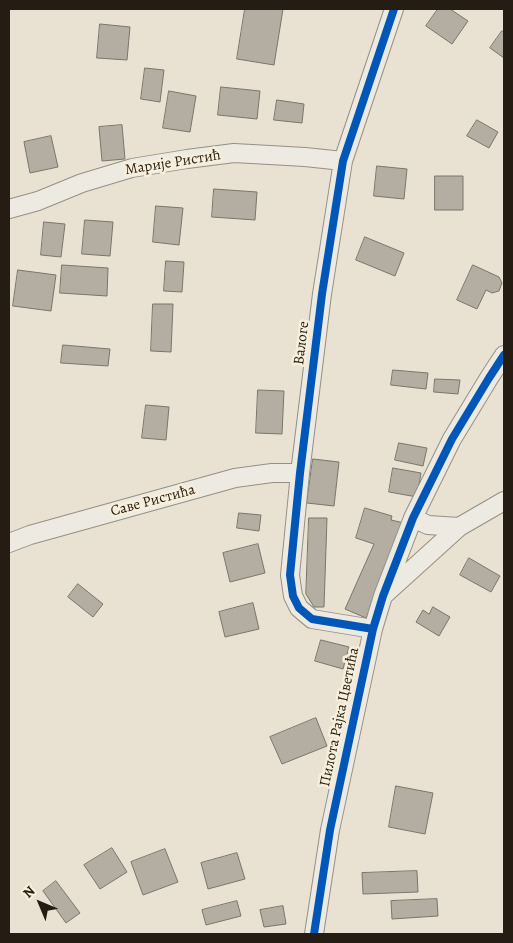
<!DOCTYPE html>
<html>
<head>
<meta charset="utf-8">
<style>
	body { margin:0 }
	#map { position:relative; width:513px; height:943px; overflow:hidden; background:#e9e2d2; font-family:Alegreya,serif }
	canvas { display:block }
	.frame { position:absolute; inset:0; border:10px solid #251c13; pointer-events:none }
	.north { position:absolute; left:15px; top:878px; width:50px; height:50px; -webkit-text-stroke:4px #f7efdb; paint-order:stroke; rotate:315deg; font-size:14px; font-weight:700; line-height:20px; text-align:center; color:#251c13 }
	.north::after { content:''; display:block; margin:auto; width:18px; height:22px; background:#251c13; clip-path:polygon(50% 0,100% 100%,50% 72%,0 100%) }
</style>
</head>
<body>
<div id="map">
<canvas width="513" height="943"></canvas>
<div class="frame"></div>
<div class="north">N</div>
</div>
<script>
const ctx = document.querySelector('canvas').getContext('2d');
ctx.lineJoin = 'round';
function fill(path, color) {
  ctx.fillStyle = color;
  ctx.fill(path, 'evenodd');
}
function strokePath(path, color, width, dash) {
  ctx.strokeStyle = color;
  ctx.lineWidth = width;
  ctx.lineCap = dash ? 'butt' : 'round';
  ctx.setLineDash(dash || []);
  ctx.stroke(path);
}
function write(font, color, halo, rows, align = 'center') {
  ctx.font = font + ' Alegreya,serif';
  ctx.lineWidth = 5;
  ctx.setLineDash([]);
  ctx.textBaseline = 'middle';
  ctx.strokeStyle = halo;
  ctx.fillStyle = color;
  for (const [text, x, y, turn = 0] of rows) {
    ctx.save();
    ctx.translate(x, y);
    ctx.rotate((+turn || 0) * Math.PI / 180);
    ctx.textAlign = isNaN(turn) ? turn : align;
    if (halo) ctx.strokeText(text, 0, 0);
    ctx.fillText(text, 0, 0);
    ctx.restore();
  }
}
const building = new Path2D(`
	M 245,9 L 283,9 L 274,65 L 237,59 Z
	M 438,9 L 450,9 L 468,21 L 452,44 L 426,26 Z
	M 100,24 L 130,27 L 127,60 L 97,58 Z
	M 502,31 L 504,32 L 504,58 L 490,48 Z
	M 145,68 L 164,70 L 160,102 L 141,99 Z
	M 221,87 L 260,91 L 257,119 L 218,115 Z
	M 169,91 L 196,96 L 190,132 L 163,128 Z
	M 277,100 L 304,104 L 302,123 L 274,120 Z
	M 477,120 L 498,132 L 489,148 L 467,136 Z
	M 122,125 L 125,159 L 102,161 L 99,127 Z
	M 51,136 L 58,167 L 30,173 L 24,142 Z
	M 377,166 L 407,169 L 404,199 L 374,196 Z
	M 435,176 L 463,176 L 463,210 L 435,210 Z
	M 214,189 L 257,192 L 255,220 L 212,217 Z
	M 156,206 L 183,208 L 179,245 L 153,242 Z
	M 85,220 L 113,222 L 110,256 L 82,254 Z
	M 44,222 L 65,224 L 61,257 L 41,255 Z
	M 365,237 L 404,253 L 395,276 L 356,260 Z
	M 166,261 L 184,262 L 182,292 L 164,291 Z
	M 62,265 L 108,268 L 107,296 L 60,293 Z
	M 473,265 L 499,277 L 502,283 L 499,291 L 492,293 L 486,290 L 477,309 L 457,300 Z
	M 18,270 L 56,275 L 51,311 L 13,306 Z
	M 153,304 L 173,304 L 171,352 L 151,351 Z
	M 63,345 L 110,349 L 108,366 L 61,363 Z
	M 393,370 L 428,373 L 426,389 L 391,385 Z
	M 435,379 L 460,380 L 458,394 L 434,392 Z
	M 258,390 L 284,391 L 282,434 L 256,433 Z
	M 146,405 L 169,407 L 166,440 L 142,438 Z
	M 399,443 L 427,448 L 423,466 L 395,460 Z
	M 313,459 L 339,462 L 334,506 L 307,503 Z
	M 393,468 L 421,473 L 417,497 L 389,492 Z
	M 365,508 L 392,516 L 391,520 L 404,523 L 396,550 L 366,618 L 345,609 L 374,544 L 356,538 Z
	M 239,513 L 261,515 L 259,531 L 237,528 Z
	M 309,518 L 327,518 L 324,607 L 314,607 L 306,594 Z
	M 258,544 L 265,573 L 230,582 L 223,553 Z
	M 469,558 L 500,576 L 491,592 L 460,575 Z
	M 78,584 L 103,604 L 93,617 L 68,597 Z
	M 253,603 L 259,629 L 225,637 L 219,612 Z
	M 433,607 L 450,617 L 439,636 L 416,622 L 423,610 L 429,614 Z
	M 321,640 L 349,647 L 343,669 L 315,661 Z
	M 316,718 L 327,746 L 282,764 L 270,737 Z
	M 396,786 L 433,793 L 425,834 L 389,827 Z
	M 112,848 L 127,872 L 100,889 L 84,865 Z
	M 165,849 L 178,882 L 143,895 L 131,862 Z
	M 237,853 L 245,879 L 208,889 L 201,863 Z
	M 417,871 L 418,892 L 363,894 L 362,873 Z
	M 56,881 L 80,913 L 66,923 L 43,891 Z
	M 437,899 L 438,916 L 392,919 L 391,901 Z
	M 237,901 L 241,916 L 206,925 L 202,910 Z
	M 283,906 L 286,924 L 264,927 L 260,910 Z`);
const street = new Path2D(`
	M 9,209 L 38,201 L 82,183 L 132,168 L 187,159 L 234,153 L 305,157 L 343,161
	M 413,518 L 428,525 L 459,527
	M 9,543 L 30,535 L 235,478 L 272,473 L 300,473
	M 385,594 L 459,527 L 504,501
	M 373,629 L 312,619 L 299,608 L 293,596 L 290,575 L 300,473 L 322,294 L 343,161 L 394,9
	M 314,934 L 330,830 L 373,629 L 383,596 L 413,518 L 452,439 L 489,378 L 504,355`);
const cycleway = new Path2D(`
	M 373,629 L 312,619 L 299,608 L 293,596 L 290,575 L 300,473 L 322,294 L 343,161 L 394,9
	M 314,934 L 330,830 L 373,629 L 383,596 L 413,518 L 452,439 L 489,378 L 504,355`);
const streetNames = [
	["Марије Ристић",173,163,-9],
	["Валоге",302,343,-83],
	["Саве Ристића",153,501,-15],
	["Пилота Рајка Цветића",340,717,-78]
];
fill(building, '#b3ada2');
strokePath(building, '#7a756c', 1);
strokePath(street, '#959086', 20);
strokePath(street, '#edeae1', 18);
strokePath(cycleway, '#0057b8', 8);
write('15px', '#251c13', '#f7efdb', streetNames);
</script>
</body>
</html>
